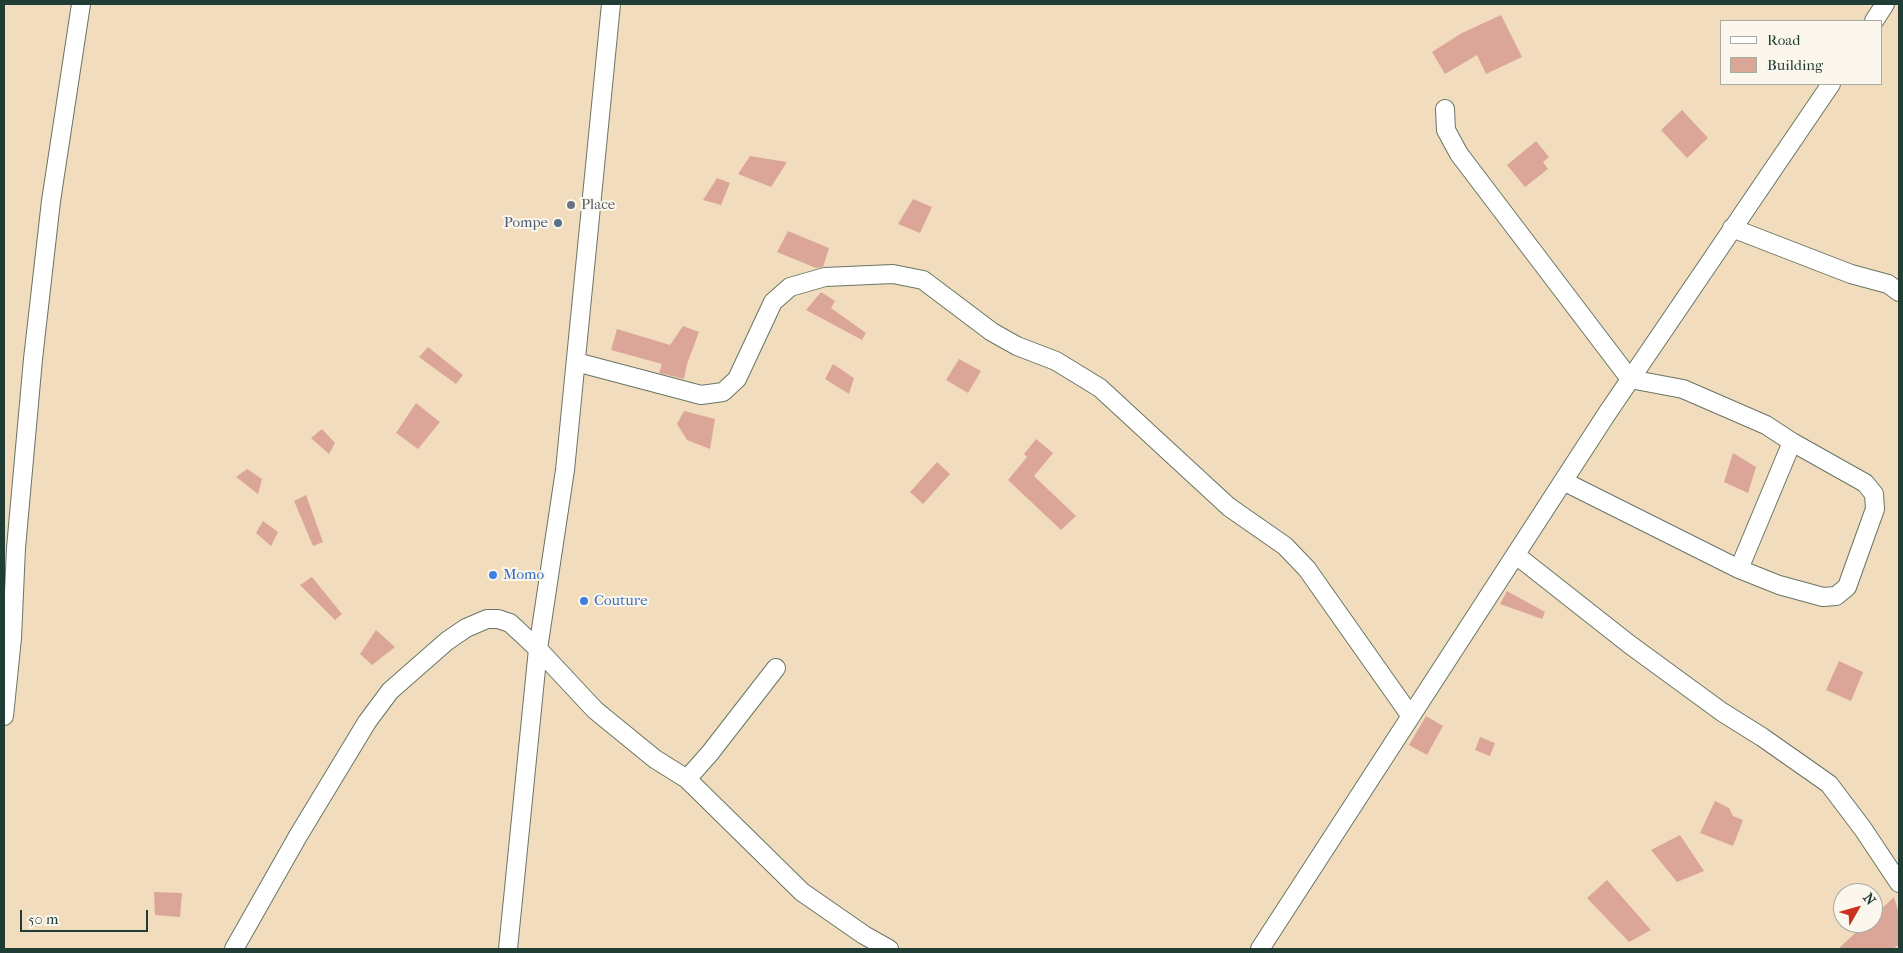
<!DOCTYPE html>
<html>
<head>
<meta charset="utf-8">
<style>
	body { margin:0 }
	#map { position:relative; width:1903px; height:953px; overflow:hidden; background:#f1ddbd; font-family:"IM FELL French Canon",serif }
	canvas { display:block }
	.frame { position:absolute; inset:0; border:5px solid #1f3d34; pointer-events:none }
	.legend { position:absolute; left:1720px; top:20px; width:162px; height:65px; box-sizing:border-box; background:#fbf7ec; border:1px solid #a3ada2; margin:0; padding:6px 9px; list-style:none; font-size:15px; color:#1f3d34 }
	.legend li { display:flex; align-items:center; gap:10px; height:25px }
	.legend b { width:25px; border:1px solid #a3ada2 }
	.north { position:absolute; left:1833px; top:883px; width:50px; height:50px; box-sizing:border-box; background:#fbf7ec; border:1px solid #a3ada2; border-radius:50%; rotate:52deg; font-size:14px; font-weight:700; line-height:20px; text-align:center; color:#1f3d34 }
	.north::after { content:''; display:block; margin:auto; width:18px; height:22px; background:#c8321e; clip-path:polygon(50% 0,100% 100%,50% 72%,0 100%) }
	.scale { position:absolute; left:20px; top:910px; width:128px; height:22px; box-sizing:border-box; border:2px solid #1f3d34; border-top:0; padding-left:6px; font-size:15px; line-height:18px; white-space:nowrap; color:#1f3d34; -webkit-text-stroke:4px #fbf7ec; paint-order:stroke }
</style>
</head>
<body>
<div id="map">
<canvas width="1903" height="953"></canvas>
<div class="frame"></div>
<ul class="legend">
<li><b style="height:6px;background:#fff"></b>Road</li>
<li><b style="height:14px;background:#dba698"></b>Building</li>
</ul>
<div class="north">N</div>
<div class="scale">50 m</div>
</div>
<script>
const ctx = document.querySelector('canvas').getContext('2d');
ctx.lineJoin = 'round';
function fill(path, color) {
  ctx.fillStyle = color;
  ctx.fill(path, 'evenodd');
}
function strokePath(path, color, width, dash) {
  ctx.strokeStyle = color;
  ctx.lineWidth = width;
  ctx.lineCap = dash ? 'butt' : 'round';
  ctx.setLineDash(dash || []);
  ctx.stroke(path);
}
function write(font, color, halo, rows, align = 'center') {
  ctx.font = font + ' "IM FELL French Canon",serif';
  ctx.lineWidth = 4;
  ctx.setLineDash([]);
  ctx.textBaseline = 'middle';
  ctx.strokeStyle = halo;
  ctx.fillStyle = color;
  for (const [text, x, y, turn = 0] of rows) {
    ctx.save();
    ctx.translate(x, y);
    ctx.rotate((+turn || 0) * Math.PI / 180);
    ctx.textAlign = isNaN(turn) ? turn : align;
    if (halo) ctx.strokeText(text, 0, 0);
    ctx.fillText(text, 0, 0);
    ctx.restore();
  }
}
const building = new Path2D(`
	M 1501,15 L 1522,57 L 1486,74 L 1477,55 L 1445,74 L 1432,52 L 1462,33 Z
	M 1682,110 L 1708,138 L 1687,158 L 1661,130 Z
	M 1536,141 L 1549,157 L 1543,162 L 1548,169 L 1525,187 L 1507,165 Z
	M 750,156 L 787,162 L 771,187 L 738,174 Z
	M 717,178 L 730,183 L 721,205 L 703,200 Z
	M 913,199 L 932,207 L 920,233 L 898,224 Z
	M 788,231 L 829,248 L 823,267 L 816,268 L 777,252 Z
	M 821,292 L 835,301 L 831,308 L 866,333 L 862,340 L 806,310 Z
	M 683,326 L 699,332 L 687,364 L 684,379 L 659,373 L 662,364 L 611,350 L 617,329 L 670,345 Z
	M 428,347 L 463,375 L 456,384 L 419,357 Z
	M 959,359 L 981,371 L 968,393 L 946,380 Z
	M 833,364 L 854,378 L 849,394 L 825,379 Z
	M 416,403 L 440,422 L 418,449 L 396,433 Z
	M 684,411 L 715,419 L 710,449 L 687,440 L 677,424 Z
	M 322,429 L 335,443 L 329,454 L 311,438 Z
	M 1036,439 L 1053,453 L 1034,476 L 1076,516 L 1061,530 L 1008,480 L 1027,457 L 1024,454 Z
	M 1733,453 L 1756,467 L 1748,493 L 1724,482 Z
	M 937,462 L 950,474 L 923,504 L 910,492 Z
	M 247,469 L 262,479 L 258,494 L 236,477 Z
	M 306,495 L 323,542 L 313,546 L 294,501 Z
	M 263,521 L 278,532 L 271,546 L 256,533 Z
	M 312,577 L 342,614 L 335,620 L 300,585 Z
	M 1507,591 L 1545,612 L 1542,619 L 1500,604 Z
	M 376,630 L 395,647 L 372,665 L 360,654 Z
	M 1839,661 L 1863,672 L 1851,701 L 1826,690 Z
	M 1426,716 L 1443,726 L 1427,755 L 1409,745 Z
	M 1480,737 L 1495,743 L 1490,756 L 1475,750 Z
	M 1715,801 L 1729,808 L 1733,816 L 1743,820 L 1733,846 L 1700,833 Z
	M 1680,835 L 1704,871 L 1677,882 L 1651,850 Z
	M 1607,880 L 1651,930 L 1629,942 L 1587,898 Z
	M 154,892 L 182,893 L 180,917 L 155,915 Z
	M 1894,897 L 1899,914 L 1899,945 L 1893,949 L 1838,949 L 1866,923 L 1873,923 L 1873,917 Z`);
const minor = new Path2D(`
	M 1874,21 L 1885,4
	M 1445,109 L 1446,130 L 1459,154 L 1630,379 L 1683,389 L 1766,425 L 1792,442 L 1865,483 L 1874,494 L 1875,509 L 1847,587 L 1836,596 L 1823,597 L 1779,585 L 1739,569 L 1563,481
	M 1732,228 L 1851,274 L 1888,284 L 1899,292
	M 576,362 L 701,395 L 723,392 L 737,379 L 773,302 L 790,287 L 825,277 L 893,274 L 923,280 L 992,332 L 1017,346 L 1056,361 L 1100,388 L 1229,507 L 1285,546 L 1307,569 L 1410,715
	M 1516,555 L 1629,644 L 1722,712 L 1762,737 L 1829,784 L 1863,829 L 1899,883
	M 1739,569 L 1792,442
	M 4,716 L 12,638 L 16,548 L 33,359 L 51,201 L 81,4
	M 687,779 L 802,892 L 864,935 L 889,949
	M 234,949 L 298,836 L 367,722 L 390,691 L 447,641 L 466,628 L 487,619 L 498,619 L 510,623 L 538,649 L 595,710 L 655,759 L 687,779 L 710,753 L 776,668
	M 508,949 L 538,649 L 565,470 L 611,4
	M 1260,949 L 1606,415 L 1831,84`);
const markers = [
	[571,205,5,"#6b7280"],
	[558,223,5,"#5c6f8a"],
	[493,575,5,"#3f7fe0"],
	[584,601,5,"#3f7fe0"]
];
const worshipNames = [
	["Place",581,205]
];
const serviceNames = [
	["Pompe",548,223]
];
const shopNames = [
	["Momo",503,575],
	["Couture",594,601]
];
fill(building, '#dba698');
strokePath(minor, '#687564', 20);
strokePath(minor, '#fff', 18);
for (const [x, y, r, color] of markers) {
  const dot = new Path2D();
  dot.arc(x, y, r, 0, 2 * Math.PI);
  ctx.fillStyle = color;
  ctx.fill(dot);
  strokePath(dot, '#fbf7ec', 2);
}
write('15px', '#5b616d', '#fbf7ec', worshipNames, 'left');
write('15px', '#4e5e75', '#fbf7ec', serviceNames, 'right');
write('15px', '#366cbe', '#fbf7ec', shopNames, 'left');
</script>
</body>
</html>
